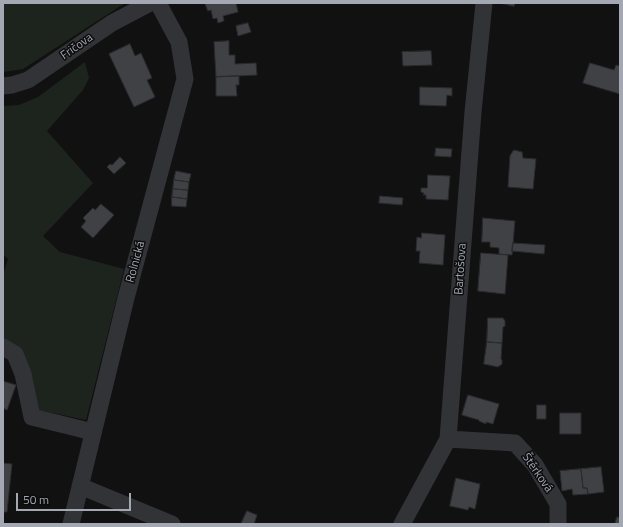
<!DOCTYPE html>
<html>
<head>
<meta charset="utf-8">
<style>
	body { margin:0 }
	#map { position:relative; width:623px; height:527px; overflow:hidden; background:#111112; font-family:"Titillium Web",sans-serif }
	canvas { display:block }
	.frame { position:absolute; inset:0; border:4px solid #a3a8b2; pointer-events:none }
	.scale { position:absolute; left:16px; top:493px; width:115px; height:18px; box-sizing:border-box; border:2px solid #a3a8b2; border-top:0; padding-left:5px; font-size:12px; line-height:14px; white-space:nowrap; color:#a3a8b2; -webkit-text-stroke:3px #0c0c0d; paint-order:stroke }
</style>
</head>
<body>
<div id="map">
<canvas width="623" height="527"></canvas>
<div class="frame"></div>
<div class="scale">50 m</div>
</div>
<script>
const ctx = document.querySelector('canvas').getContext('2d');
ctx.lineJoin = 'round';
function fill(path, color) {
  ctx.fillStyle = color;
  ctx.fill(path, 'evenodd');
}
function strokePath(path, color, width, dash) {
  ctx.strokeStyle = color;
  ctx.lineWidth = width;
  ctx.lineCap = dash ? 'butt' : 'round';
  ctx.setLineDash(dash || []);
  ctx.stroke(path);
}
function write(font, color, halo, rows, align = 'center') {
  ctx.font = font + ' "Titillium Web",sans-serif';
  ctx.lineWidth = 3;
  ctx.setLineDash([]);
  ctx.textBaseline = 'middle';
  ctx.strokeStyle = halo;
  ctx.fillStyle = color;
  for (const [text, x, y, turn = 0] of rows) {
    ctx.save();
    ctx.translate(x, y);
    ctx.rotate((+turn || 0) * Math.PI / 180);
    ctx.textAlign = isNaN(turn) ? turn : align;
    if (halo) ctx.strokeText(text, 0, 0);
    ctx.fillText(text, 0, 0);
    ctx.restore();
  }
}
const green = new Path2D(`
	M 3,3 L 125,3 L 23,69 L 3,72 Z
	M 85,62 L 89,78 L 83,90 L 47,131 L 93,183 L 43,236 L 60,252 L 124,269 L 86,420 L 38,410 L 25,365 L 3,354 L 3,275 L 8,259 L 3,254 L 3,106 L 19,105 L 38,97 Z`);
const building = new Path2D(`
	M 205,3 L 236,3 L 238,12 L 223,16 L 224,21 L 218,23 L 217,18 L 213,19 L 211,10 L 208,11 Z
	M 500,3 L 515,3 L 514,6 Z
	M 248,23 L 251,32 L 238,36 L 236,26 Z
	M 229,41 L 229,55 L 235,55 L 235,64 L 256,63 L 257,75 L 216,77 L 214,42 Z
	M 130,44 L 135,56 L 141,53 L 152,78 L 147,80 L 155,97 L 134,107 L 109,54 Z
	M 431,51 L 432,65 L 403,66 L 402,52 Z
	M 590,63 L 614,70 L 616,65 L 620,66 L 620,94 L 583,83 Z
	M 239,76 L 239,85 L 236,85 L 237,96 L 216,96 L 216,77 Z
	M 420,87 L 452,88 L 452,96 L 447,95 L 446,106 L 420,105 Z
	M 436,148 L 452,149 L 451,157 L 435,156 Z
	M 514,150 L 522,152 L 523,158 L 536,159 L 533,189 L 508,187 L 510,156 Z
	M 120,157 L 126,163 L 114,174 L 107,167 L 110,164 L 112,165 Z
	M 176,171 L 191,174 L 189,182 L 174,180 Z
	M 428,175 L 450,176 L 448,200 L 426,199 L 426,195 L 423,195 L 424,193 L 421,192 L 421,188 L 427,188 Z
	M 174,180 L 189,182 L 188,190 L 173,189 Z
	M 173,189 L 188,190 L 187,199 L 172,197 Z
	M 380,196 L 403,198 L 402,205 L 379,203 Z
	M 172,197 L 187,199 L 186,207 L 172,206 Z
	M 101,204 L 114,215 L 93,238 L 81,227 L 86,221 L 83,218 L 93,208 L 95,210 Z
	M 483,218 L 515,221 L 512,255 L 499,254 L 499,248 L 490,247 L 490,242 L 482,242 Z
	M 422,233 L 445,235 L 443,265 L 419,263 L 420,251 L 416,251 L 417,237 L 421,238 Z
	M 513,243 L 545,245 L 544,254 L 512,251 Z
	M 481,253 L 508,255 L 505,294 L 478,291 Z
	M 488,318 L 503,318 L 505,321 L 505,326 L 503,327 L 502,343 L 487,342 Z
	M 487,342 L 502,343 L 501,359 L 502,360 L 502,364 L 498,367 L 484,364 Z
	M 3,381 L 16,385 L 7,410 L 3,408 Z
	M 468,395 L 499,404 L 493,424 L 486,422 L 486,424 L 479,421 L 479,420 L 462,415 Z
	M 537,405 L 546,405 L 546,419 L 537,419 Z
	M 560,413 L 581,413 L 581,434 L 560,434 Z
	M 3,463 L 12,464 L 7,512 L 3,512 Z
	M 601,467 L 604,492 L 588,494 L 587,488 L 583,488 L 581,469 Z
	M 581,469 L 583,488 L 587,488 L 588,494 L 573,495 L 572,489 L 562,491 L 560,471 Z
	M 456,478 L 480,484 L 475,509 L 469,507 L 468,510 L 450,506 Z
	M 247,511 L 257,515 L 254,524 L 255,524 L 241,524 Z
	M 617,517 L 620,518 L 620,524 L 615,524 Z`);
const minor = new Path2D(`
	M 3,86 L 12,85 L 28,80 L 112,23 L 150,3
	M 3,347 L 15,354 L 23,374 L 32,417 L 93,432
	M 448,439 L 515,443 L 535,465 L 558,504 L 558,524
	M 80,486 L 172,524
	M 71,524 L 126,298 L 185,79 L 179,42 L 158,3
	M 402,524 L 448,439 L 473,112 L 484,3`);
const streetNames = [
	["Fričova",77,47,-35],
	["Rolnická",136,262,-75],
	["Bartošova",461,269,-86],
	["Štěrková",537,473,55]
];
fill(green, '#1d241e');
fill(building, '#404145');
strokePath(building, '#2b2b2e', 1);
strokePath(minor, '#323337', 17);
write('12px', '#a3a8b2', '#0c0c0d', streetNames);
</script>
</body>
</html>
